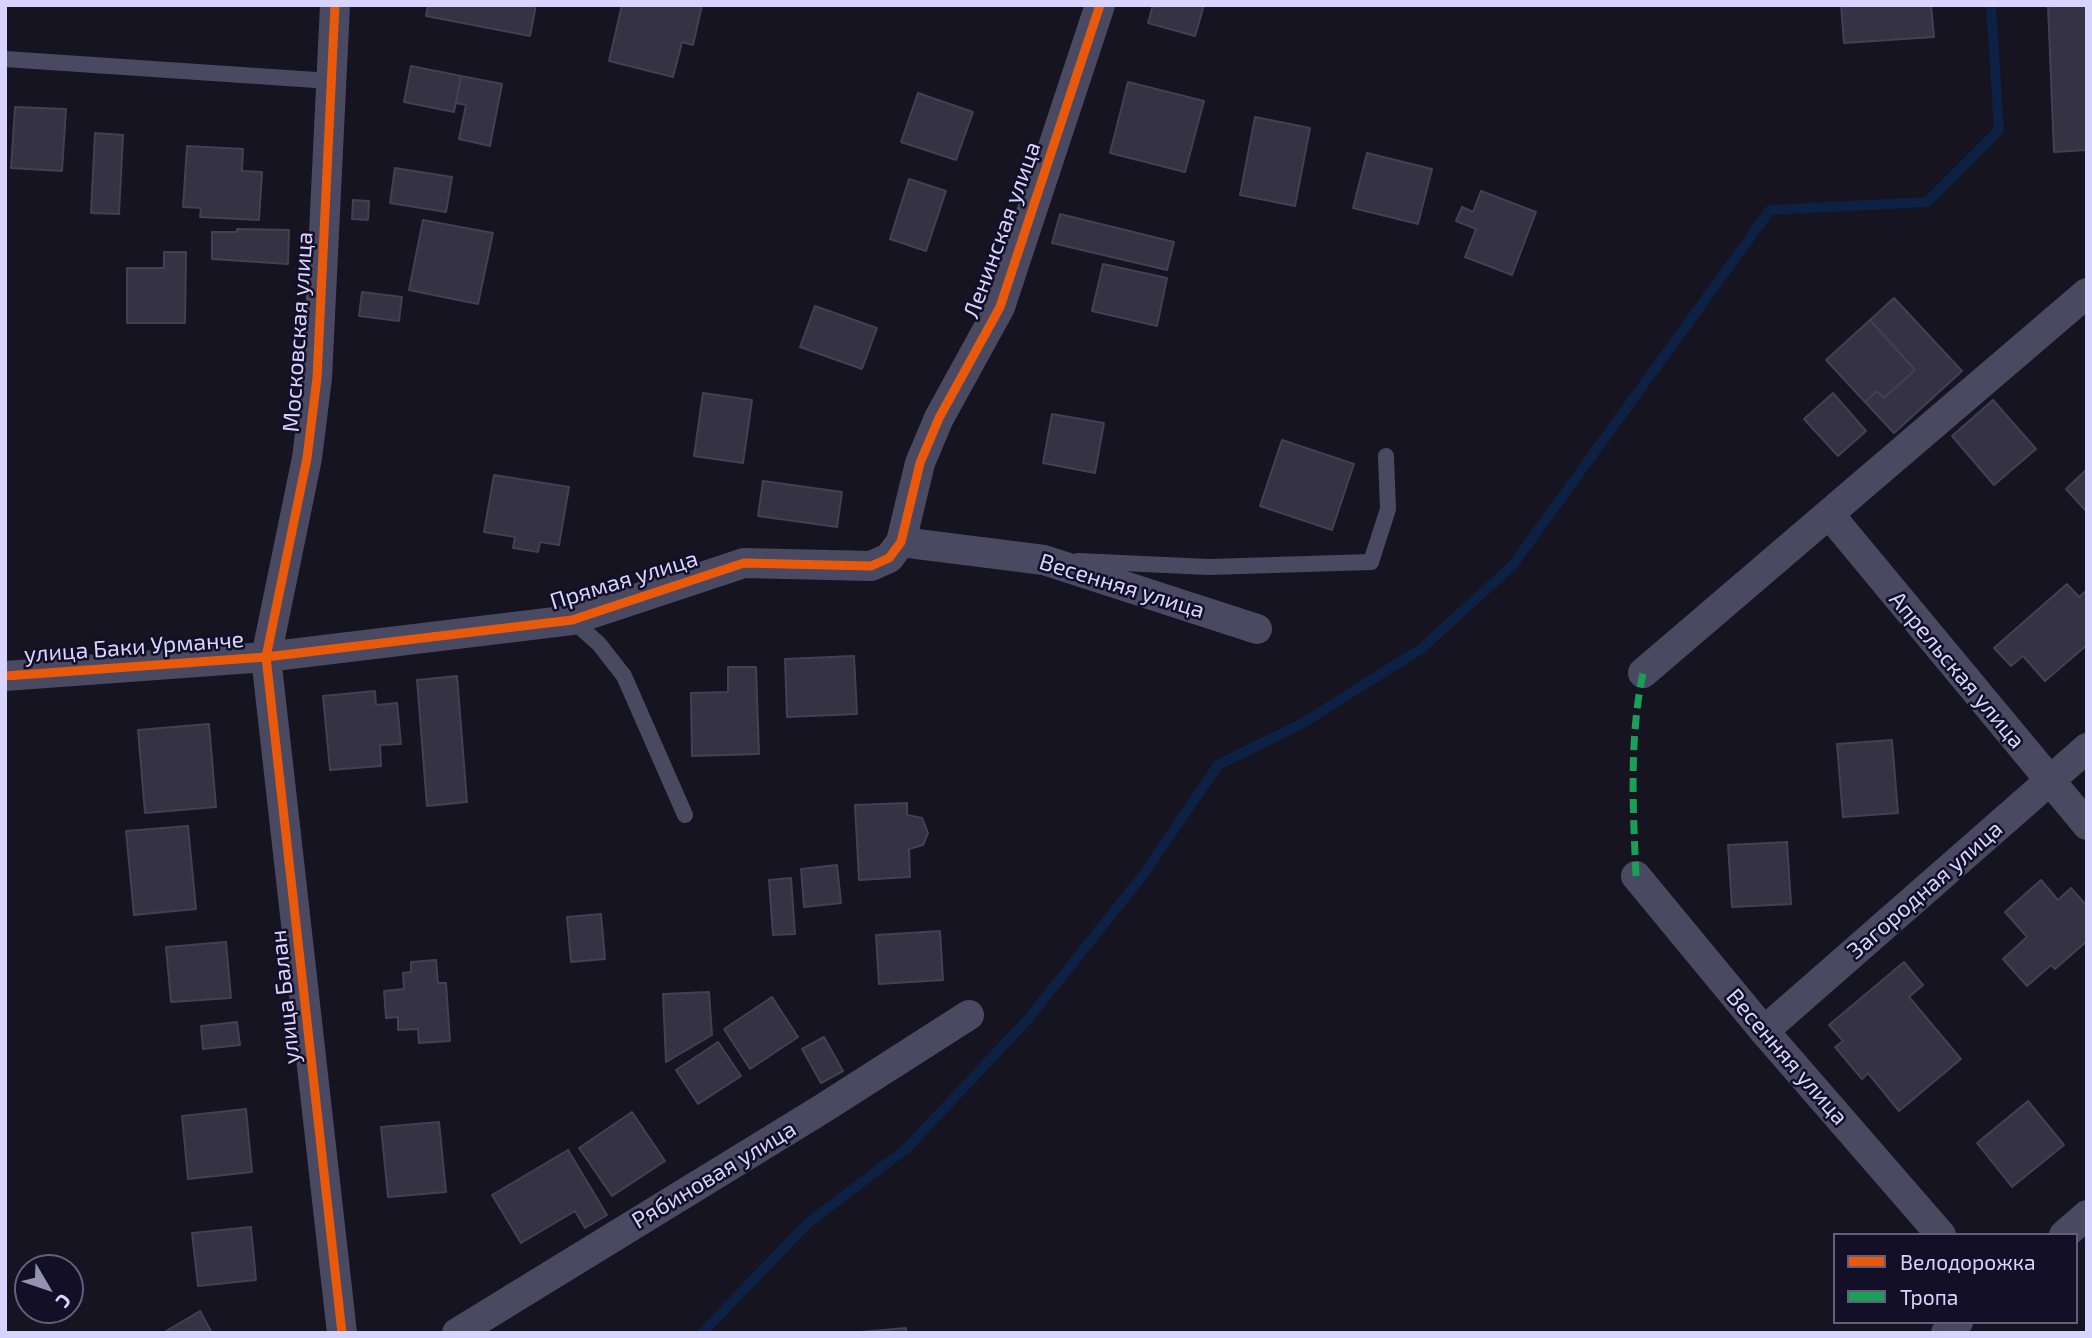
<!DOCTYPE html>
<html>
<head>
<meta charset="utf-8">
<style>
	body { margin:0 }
	#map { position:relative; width:2092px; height:1338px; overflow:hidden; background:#161421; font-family:"Exo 2",sans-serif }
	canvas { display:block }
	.frame { position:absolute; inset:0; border:7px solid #d9d4ff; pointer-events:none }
	.legend { position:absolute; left:1833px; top:1233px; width:245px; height:91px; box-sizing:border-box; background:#130f26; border:2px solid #625e7d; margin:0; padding:9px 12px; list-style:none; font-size:21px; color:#d9d4ff }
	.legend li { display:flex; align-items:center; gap:14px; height:35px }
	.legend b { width:35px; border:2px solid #625e7d }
	.north { position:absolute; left:14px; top:1254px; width:70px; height:70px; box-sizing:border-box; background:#130f26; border:2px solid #625e7d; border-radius:50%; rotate:129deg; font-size:19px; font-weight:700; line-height:28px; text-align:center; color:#d9d4ff }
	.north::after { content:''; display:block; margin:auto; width:24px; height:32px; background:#9591b1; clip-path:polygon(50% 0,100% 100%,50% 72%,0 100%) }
</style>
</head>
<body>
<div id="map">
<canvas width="2092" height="1338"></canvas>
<div class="frame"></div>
<ul class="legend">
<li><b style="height:9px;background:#e8590c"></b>Велодорожка</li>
<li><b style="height:9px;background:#1a9f57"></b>Тропа</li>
</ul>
<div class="north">С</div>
</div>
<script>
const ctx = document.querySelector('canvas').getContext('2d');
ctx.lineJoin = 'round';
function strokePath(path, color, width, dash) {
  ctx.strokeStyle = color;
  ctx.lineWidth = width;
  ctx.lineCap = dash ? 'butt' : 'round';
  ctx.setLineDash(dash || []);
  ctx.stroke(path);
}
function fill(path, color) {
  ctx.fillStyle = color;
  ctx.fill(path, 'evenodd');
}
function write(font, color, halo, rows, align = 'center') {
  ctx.font = font + ' "Exo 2",sans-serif';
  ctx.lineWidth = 5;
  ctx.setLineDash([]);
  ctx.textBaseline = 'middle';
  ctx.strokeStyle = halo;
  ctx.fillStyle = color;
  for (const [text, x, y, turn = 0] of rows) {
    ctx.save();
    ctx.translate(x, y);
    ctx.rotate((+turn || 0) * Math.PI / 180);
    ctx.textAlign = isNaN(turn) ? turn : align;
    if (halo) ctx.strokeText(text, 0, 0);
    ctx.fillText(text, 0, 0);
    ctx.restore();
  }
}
const stream = new Path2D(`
	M 702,1333 L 808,1223 L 907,1148 L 1028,1019 L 1143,875 L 1218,765 L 1303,723 L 1422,648 L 1512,566 L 1770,210 L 1927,202 L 1999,130 L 1991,5`);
const building = new Path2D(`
	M 428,5 L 536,5 L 530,36 L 426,16 Z
	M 622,5 L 702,5 L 693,45 L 682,42 L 673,77 L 609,61 Z
	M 1153,5 L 1204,5 L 1195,36 L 1148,23 Z
	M 1841,5 L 1931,5 L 1934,37 L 1844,43 Z
	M 2048,5 L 2087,5 L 2087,150 L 2054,152 Z
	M 411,66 L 461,76 L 454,112 L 404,102 Z
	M 461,76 L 502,84 L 490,146 L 459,139 L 466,105 L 456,103 Z
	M 1128,82 L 1204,101 L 1185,172 L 1110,153 Z
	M 918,93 L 973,112 L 956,160 L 901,142 Z
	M 15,107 L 66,109 L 62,171 L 11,168 Z
	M 1255,117 L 1310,128 L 1295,206 L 1240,195 Z
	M 95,133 L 123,135 L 119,214 L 91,213 Z
	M 187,146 L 243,149 L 242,171 L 262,172 L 259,220 L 200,217 L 201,208 L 183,207 Z
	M 1367,153 L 1432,169 L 1418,224 L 1353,208 Z
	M 395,168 L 452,177 L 446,212 L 390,203 Z
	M 909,179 L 946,191 L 926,251 L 890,239 Z
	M 1481,191 L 1536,212 L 1512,275 L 1465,257 L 1476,229 L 1456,221 L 1462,207 L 1473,212 Z
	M 353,200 L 369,201 L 368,220 L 352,219 Z
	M 1060,214 L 1174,242 L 1167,270 L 1052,243 Z
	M 423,220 L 493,233 L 478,304 L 409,290 Z
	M 237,229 L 289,230 L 288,264 L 212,259 L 212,232 L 237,232 Z
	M 164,252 L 186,252 L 185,323 L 127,323 L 127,268 L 164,268 Z
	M 1103,264 L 1167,278 L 1157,326 L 1092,311 Z
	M 362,292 L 402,297 L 399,321 L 359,316 Z
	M 1894,298 L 1962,371 L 1894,433 L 1865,402 L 1877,391 L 1884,398 L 1915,370 L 1870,320 Z
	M 815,306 L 877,328 L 862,369 L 800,347 Z
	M 1870,320 L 1915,370 L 1884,398 L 1877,391 L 1865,402 L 1826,360 Z
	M 703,393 L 752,400 L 743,463 L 694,456 Z
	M 1833,393 L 1866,431 L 1838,456 L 1804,419 Z
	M 1993,400 L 2036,449 L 1994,485 L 1952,436 Z
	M 1052,414 L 1104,423 L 1095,473 L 1043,463 Z
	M 1282,440 L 1354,464 L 1332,530 L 1260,506 Z
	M 2087,469 L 2087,512 L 2066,489 Z
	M 494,475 L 569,487 L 559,545 L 540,542 L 538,552 L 513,548 L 515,537 L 484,532 Z
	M 763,481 L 842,492 L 837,527 L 758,516 Z
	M 2067,584 L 2079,597 L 2087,590 L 2087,645 L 2045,681 L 2023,656 L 2011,666 L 1994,648 Z
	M 854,656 L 857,714 L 787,717 L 785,659 Z
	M 728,667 L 756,667 L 759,754 L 692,756 L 691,693 L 728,692 Z
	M 457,676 L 467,802 L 427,806 L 417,680 Z
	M 375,691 L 376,705 L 397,703 L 401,744 L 380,745 L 381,766 L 330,770 L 323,696 Z
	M 209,724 L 216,807 L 145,813 L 138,730 Z
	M 1892,740 L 1898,813 L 1843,817 L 1837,744 Z
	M 907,803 L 907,815 L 922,818 L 928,833 L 923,845 L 909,849 L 910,877 L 859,880 L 855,805 Z
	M 188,826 L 196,909 L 134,915 L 126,831 Z
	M 1787,842 L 1791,904 L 1732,907 L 1728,845 Z
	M 837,865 L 841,903 L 804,907 L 801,869 Z
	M 791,878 L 795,934 L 773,935 L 769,880 Z
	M 2041,880 L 2058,900 L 2071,888 L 2087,906 L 2087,941 L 2055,969 L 2051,965 L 2027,986 L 2003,959 L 2027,937 L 2005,912 Z
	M 601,914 L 605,959 L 571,962 L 567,917 Z
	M 940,931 L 943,980 L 879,984 L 876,935 Z
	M 226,942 L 231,998 L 171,1002 L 166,947 Z
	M 436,960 L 438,983 L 446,983 L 450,1041 L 419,1043 L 418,1029 L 398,1030 L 398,1017 L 386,1018 L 384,991 L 404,989 L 403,973 L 411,972 L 411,962 Z
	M 1904,962 L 1923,985 L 1909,997 L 1961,1059 L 1899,1111 L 1868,1073 L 1862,1079 L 1835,1047 L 1843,1041 L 1829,1025 Z
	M 709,992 L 712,1035 L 666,1062 L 663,994 Z
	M 772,997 L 798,1037 L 750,1069 L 724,1029 Z
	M 237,1022 L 240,1045 L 203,1049 L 201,1026 Z
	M 824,1037 L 843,1071 L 821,1083 L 802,1049 Z
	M 718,1042 L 741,1076 L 698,1104 L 676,1070 Z
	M 2028,1101 L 2064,1145 L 2012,1187 L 1977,1143 Z
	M 246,1109 L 252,1172 L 188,1179 L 182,1116 Z
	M 632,1112 L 665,1161 L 612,1196 L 579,1148 Z
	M 439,1122 L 446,1192 L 388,1197 L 381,1127 Z
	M 568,1150 L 607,1215 L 585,1228 L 575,1211 L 521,1243 L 492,1195 Z
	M 251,1227 L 256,1280 L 198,1286 L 192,1233 Z
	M 200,1311 L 212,1333 L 163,1333 Z
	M 906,1328 L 906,1333 L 849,1333 Z`);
const service = new Path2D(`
	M 5,59 L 331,81
	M 1078,561 L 1209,567 L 1371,562 L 1388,509 L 1386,456
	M 572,620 L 599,644 L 624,676 L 685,815`);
const minor = new Path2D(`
	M 335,5 L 317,378 L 307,458 L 266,657 L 342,1333
	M 1829,514 L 2087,825
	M 901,542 L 1044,560 L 1257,629
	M 1643,673 L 2087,293
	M 5,676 L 266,657 L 572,620 L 744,563 L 871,566 L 889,558 L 901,542 L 920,463 L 939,418 L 1000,307 L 1100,5
	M 1636,876 L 1764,1031 L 1941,1235
	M 1764,1031 L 2087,748
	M 2064,1235 L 2087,1215
	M 457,1333 L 822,1109 L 969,1015
	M 1946,1333 L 1958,1322`);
const quiet = new Path2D(`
	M 1636,876 C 1633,808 1629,740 1643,673`);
const cycleway = new Path2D(`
	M 335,5 L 317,378 L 307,458 L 266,657 L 342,1333
	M 5,676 L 266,657 L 572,620 L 744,563 L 871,566 L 889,558 L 901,542 L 920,463 L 939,418 L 1000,307 L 1100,5`);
const streetNames = [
	["Ленинская улица",1002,230,-70],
	["Московская улица",298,332,-86],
	["Прямая улица",624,580,-17],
	["Весенняя улица",1122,586,17],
	["улица Баки Урманче",134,647,-4],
	["Апрельская улица",1957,670,50],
	["Загородная улица",1925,890,-41],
	["улица Балан",285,997,-96],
	["Весенняя улица",1787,1057,49],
	["Рябиновая улица",714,1175,-31]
];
strokePath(stream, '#0d2144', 10);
fill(building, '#343243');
strokePath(building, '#433f54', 2);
strokePath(service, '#4a4962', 16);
strokePath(minor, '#4a4962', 30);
strokePath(quiet, '#1a9f57', 7, [14, 7]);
strokePath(cycleway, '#e8590c', 9);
write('23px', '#d9d4ff', '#130f26', streetNames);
</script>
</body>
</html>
